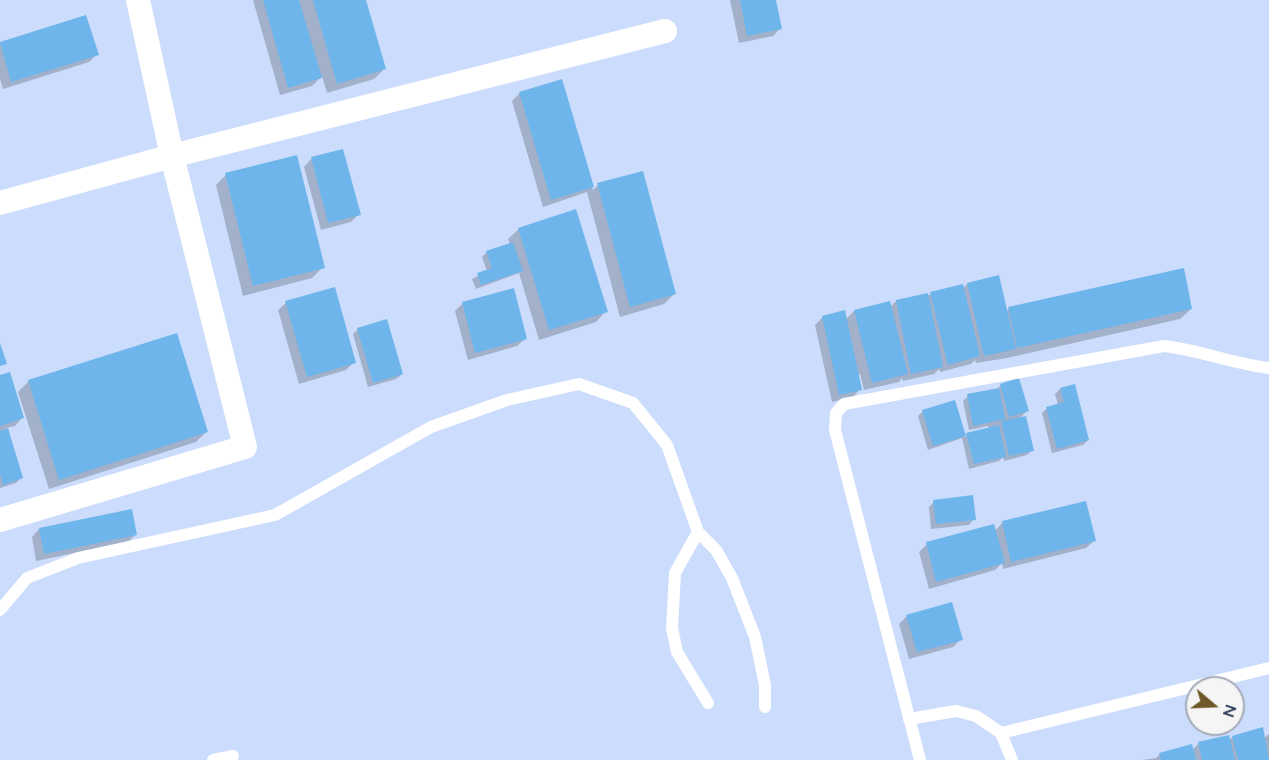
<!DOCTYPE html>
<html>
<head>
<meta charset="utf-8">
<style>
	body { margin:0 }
	#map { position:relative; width:1269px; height:760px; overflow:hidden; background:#e0e8f7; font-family:Lato,sans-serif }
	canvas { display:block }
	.north { position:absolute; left:1185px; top:676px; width:60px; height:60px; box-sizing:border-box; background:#f5f5f5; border:2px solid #a5abb7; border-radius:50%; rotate:109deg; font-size:16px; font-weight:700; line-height:24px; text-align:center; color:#2d3c59 }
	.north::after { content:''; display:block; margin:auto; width:21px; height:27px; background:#6f5728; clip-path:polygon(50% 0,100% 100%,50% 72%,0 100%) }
</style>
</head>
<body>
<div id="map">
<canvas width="1269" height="760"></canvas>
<div class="north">N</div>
</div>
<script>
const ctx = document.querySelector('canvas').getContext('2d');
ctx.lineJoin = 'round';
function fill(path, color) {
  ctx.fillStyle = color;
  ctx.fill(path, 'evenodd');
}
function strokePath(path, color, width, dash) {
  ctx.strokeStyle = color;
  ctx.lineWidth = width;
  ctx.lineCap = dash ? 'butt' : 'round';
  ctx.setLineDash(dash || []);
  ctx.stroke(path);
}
const built = new Path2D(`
	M 0,0 L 1269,0 L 1269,760 L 0,760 ZM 1197,688 L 1233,688 L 1233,724 L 1197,724 Z`);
const shadow = new Path2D(`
	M 253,0 L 364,0 L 385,68 L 374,79 L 327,93 L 322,76 L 312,86 L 280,95 Z
	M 730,0 L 775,0 L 781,28 L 773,36 L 739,43 Z
	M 85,17 L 97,54 L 89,62 L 3,89 L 0,79 L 0,43 Z
	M 561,81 L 593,190 L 598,185 L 674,294 L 664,304 L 620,317 L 587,192 L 543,207 L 512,101 L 520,93 Z
	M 311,159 L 359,214 L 351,222 L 321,230 L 304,167 Z
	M 226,175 L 323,267 L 312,278 L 243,296 L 216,185 Z
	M 519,229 L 606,311 L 596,322 L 539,340 L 519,273 L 476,289 L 472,279 L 487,271 L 482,257 L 487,252 L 510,244 L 508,239 Z
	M 967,284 L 1006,312 L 1009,309 L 1191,309 L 1180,319 L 1007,358 L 976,363 L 975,360 L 971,364 L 940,372 L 939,369 L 934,374 L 903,381 L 902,378 L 899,382 L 864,390 L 860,374 L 857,375 L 860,389 L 853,397 L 832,402 L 815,325 L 823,317 L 845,320 L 854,311 L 889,303 L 890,307 L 896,301 L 962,289 Z
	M 286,303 L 354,362 L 346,370 L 299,384 L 278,310 Z
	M 463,303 L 525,339 L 517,346 L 468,360 L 455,311 Z
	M 358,329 L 402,374 L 396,379 L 368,387 L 353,334 Z
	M 0,377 L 22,418 L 15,426 L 6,428 L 21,478 L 16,483 L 0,488 Z
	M 29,381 L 206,432 L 196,442 L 49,489 L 18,392 Z
	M 1001,385 L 1027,411 L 1019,419 L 1032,450 L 1027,455 L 1004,461 L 1003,457 L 999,461 L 969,469 L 962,438 L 928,450 L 918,416 L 923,411 L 954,402 L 964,437 L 989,429 L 988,426 L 969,430 L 963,401 L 968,396 L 996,390 Z
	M 1060,389 L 1088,440 L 1083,445 L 1052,453 L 1042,413 L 1047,408 L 1058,405 L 1055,394 Z
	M 934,502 L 974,519 L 969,525 L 931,529 L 929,507 Z
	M 1085,503 L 1094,541 L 1086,548 L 1003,569 L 1002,563 L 995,570 L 929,589 L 919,552 L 927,544 L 995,531 L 1002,523 Z
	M 39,529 L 136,534 L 128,542 L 36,561 L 32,537 Z
	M 907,616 L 961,639 L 953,647 L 909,659 L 899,624 Z
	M 1269,734 L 1269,760 L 1143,760 L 1156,758 L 1160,754 L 1192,750 L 1198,744 L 1228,737 L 1229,741 L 1232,737 L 1264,738 Z`);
const building = new Path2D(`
	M 263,0 L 299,0 L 322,78 L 288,88 Z
	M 313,0 L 366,0 L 386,69 L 337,84 Z
	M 740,0 L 776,0 L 782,29 L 747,36 Z
	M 86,15 L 99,55 L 11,82 L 0,42 Z
	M 562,79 L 594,187 L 551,200 L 519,92 Z
	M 343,149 L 361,215 L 328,223 L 311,157 Z
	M 297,155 L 325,268 L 253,286 L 225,173 Z
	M 643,171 L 676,294 L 630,307 L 597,183 Z
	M 576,209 L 608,312 L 549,330 L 518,228 Z
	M 513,242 L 523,271 L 481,285 L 477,273 L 492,268 L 486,251 Z
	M 1184,268 L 1192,309 L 1017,348 L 1008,307 Z
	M 999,275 L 1016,349 L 984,356 L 967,283 Z
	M 963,284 L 980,356 L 948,365 L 930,292 Z
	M 335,287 L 356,363 L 307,377 L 285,301 Z
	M 514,288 L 527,339 L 475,353 L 462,302 Z
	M 928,293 L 943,367 L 911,374 L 896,300 Z
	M 890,301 L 908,374 L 872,383 L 854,310 Z
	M 845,310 L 862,390 L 839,395 L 822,316 Z
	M 387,319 L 403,374 L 373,383 L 357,328 Z
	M 177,333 L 208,432 L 59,480 L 28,380 Z
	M 0,343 L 7,364 L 0,366 Z
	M 10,372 L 24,418 L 0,426 L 0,375 Z
	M 1019,378 L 1029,411 L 1009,417 L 1000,384 Z
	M 1075,384 L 1089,440 L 1057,449 L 1046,407 L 1064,402 L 1060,388 Z
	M 999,388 L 1005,419 L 973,426 L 967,394 Z
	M 955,400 L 966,436 L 933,446 L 922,410 Z
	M 1026,416 L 1034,451 L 1009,456 L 1001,421 Z
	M 999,425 L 1006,457 L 974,464 L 966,433 Z
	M 8,428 L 23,478 L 3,485 L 0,473 L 0,431 Z
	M 973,495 L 976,520 L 936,524 L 933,500 Z
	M 1086,501 L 1096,541 L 1011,562 L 1002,521 Z
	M 132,509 L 137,535 L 44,554 L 39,528 Z
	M 994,524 L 1005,563 L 936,582 L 926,542 Z
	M 952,602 L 963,640 L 917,652 L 906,615 Z
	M 1263,727 L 1269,760 L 1238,760 L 1232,736 Z
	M 1229,735 L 1235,760 L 1202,760 L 1198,742 Z
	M 1192,744 L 1196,760 L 1161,760 L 1159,753 Z`);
const lane = new Path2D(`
	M 698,532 L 675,573 L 672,628 L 677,652 L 708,703
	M 0,610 L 27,578 L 78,558 L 275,515 L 431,427 L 507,400 L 579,384 L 633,403 L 667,445 L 698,532 L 716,550 L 732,578 L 755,637 L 765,685 L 765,707
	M 909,719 L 956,711 L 976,716 L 1001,733 L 1012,760
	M 1001,733 L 1269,668
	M 213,760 L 233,756
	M 920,760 L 835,430 L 836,413 L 844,404 L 1164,346 C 1200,350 1233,364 1269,368`);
const street = new Path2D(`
	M 0,203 L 172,156 L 665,31
	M 0,520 L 245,447 L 172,156 L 138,0`);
fill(built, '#cbdcfc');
fill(shadow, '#0003');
fill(building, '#6db5eb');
strokePath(lane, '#fff', 12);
strokePath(street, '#fff', 24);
</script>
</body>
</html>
